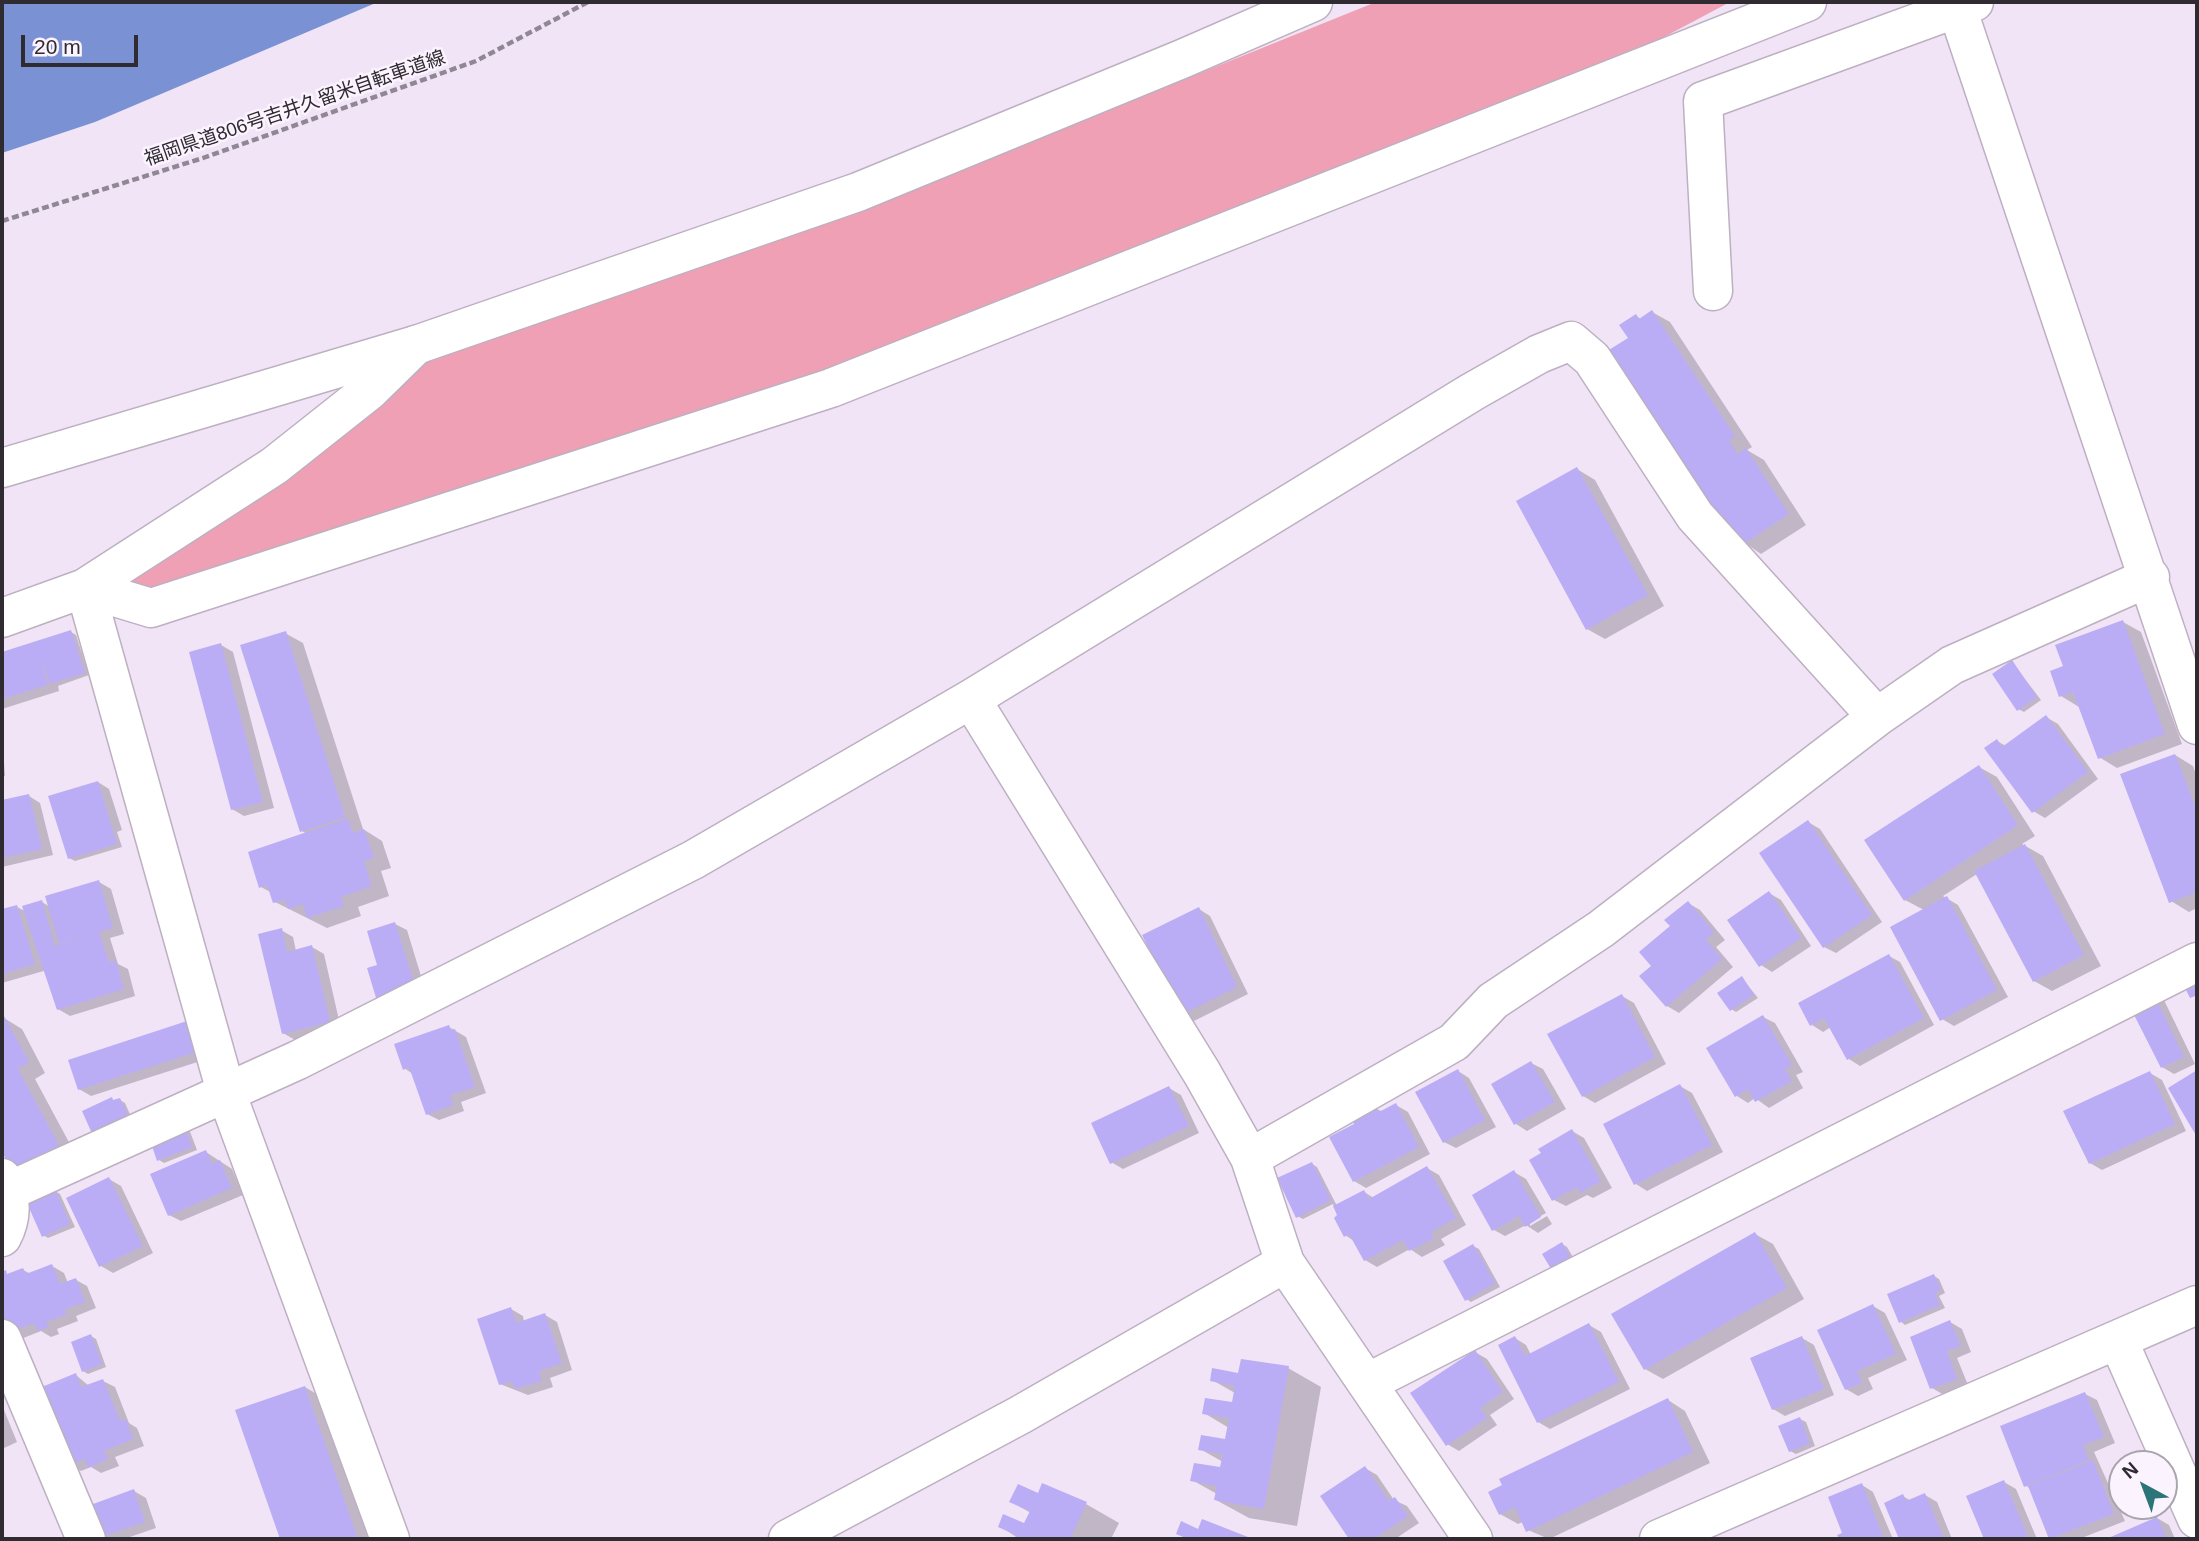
<!DOCTYPE html>
<html>
<head>
<meta charset="utf-8">
<style>
	body { margin:0 }
	#map { position:relative; width:2199px; height:1541px; overflow:hidden; background:#f1e4f7; font-family:Arial,sans-serif }
	canvas { display:block }
	.frame { position:absolute; inset:0; border:4px solid #2f2b31; pointer-events:none }
	.north { position:absolute; left:2108px; top:1450px; width:70px; height:70px; box-sizing:border-box; background:#fbf4ff; border:2px solid #a9a4ad; border-radius:50%; rotate:319deg; font-size:19px; font-weight:700; line-height:28px; text-align:center; color:#2f2b31 }
	.north::after { content:''; display:block; margin:auto; width:24px; height:32px; background:#2b7578; clip-path:polygon(50% 0,100% 100%,50% 72%,0 100%) }
	.scale { position:absolute; left:21px; top:35px; width:117px; height:32px; box-sizing:border-box; border:4px solid #2f2b31; border-top:0; padding-left:9px; font-size:21px; line-height:24px; white-space:nowrap; color:#2f2b31; -webkit-text-stroke:5px #fbf4ff; paint-order:stroke }
</style>
</head>
<body>
<div id="map">
<canvas width="2199" height="1541"></canvas>
<div class="frame"></div>
<div class="north">N</div>
<div class="scale">20 m</div>
</div>
<script>
const ctx = document.querySelector('canvas').getContext('2d');
ctx.lineJoin = 'round';
function fill(path, color) {
  ctx.fillStyle = color;
  ctx.fill(path, 'evenodd');
}
function strokePath(path, color, width, dash) {
  ctx.strokeStyle = color;
  ctx.lineWidth = width;
  ctx.lineCap = dash ? 'butt' : 'round';
  ctx.setLineDash(dash || []);
  ctx.stroke(path);
}
function write(font, color, halo, rows, align = 'center') {
  ctx.font = font + ' Arial,"Noto Sans JP",sans-serif';
  ctx.lineWidth = 5;
  ctx.setLineDash([]);
  ctx.textBaseline = 'middle';
  ctx.strokeStyle = halo;
  ctx.fillStyle = color;
  for (const [text, x, y, turn = 0] of rows) {
    ctx.save();
    ctx.translate(x, y);
    ctx.rotate((+turn || 0) * Math.PI / 180);
    ctx.textAlign = isNaN(turn) ? turn : align;
    if (halo) ctx.strokeText(text, 0, 0);
    ctx.fillText(text, 0, 0);
    ctx.restore();
  }
}
const green = new Path2D(`
	M 1376,2 L 1730,2 L 1634,53 L 855,365 L 155,588 L 121,580 L 348,433 L 423,354 L 930,182 Z`);
const water = new Path2D(`
	M 2,2 L 378,2 L 95,122 L 2,153 Z`);
const shadow = new Path2D(`
	M 1652,312 L 1670,322 L 1752,447 L 1747,450 L 1764,460 L 1806,525 L 1761,554 L 1719,525 L 1630,339 L 1636,316 L 1641,319 Z
	M 1577,469 L 1595,480 L 1664,606 L 1605,639 L 1587,629 Z
	M 2123,622 L 2141,632 L 2182,744 L 2117,768 L 2099,757 L 2079,707 L 2061,696 L 2065,667 Z
	M 71,632 L 76,635 L 89,675 L 58,686 L 59,691 L 2,709 L 2,655 Z
	M 285,633 L 303,643 L 363,829 L 382,841 L 391,868 L 381,871 L 389,896 L 358,907 L 361,916 L 327,928 L 275,902 L 272,893 L 261,887 L 307,834 L 302,831 Z
	M 221,645 L 233,652 L 274,808 L 244,816 L 232,809 Z
	M 2012,662 L 2041,700 L 2024,712 L 2018,709 Z
	M 2046,717 L 2058,724 L 2098,779 L 2045,818 L 2033,811 L 1997,741 L 2006,746 Z
	M 2,734 L 5,776 L 2,776 Z
	M 2175,755 L 2193,766 L 2197,777 L 2197,908 L 2189,912 L 2171,901 Z
	M 1979,767 L 1997,777 L 2035,836 L 2022,844 L 2043,856 L 2101,966 L 2052,991 L 2034,981 L 1977,874 L 1943,896 L 1958,905 L 2008,997 L 1954,1026 L 1942,1019 L 1924,910 L 1905,900 Z
	M 98,782 L 109,789 L 122,830 L 117,832 L 122,847 L 75,861 L 69,858 Z
	M 29,796 L 40,803 L 53,855 L 2,867 L 2,802 Z
	M 1808,822 L 1820,829 L 1882,922 L 1836,953 L 1824,947 Z
	M 99,882 L 111,889 L 124,934 L 110,938 L 118,964 L 128,969 L 135,996 L 70,1016 L 58,1009 L 47,970 L 2,983 L 2,911 L 17,907 L 25,911 L 42,902 L 50,907 Z
	M 1769,893 L 1781,900 L 1811,946 L 1772,972 L 1761,965 Z
	M 1688,903 L 1700,910 L 1725,940 L 1716,947 L 1733,967 L 1679,1013 L 1667,1006 L 1653,967 Z
	M 1199,909 L 1210,916 L 1248,994 L 1194,1021 L 1182,1014 Z
	M 395,924 L 407,930 L 428,999 L 379,966 Z
	M 281,930 L 293,937 L 296,951 L 312,947 L 324,954 L 341,1029 L 295,1040 L 283,1033 Z
	M 1889,956 L 1900,962 L 1934,1025 L 1860,1066 L 1849,1059 L 1831,1027 L 1823,1032 L 1812,1025 Z
	M 1742,978 L 1758,998 L 1736,1012 L 1731,1009 Z
	M 2151,991 L 2163,998 L 2195,1064 L 2174,1074 L 2162,1067 Z
	M 1622,996 L 1634,1003 L 1666,1064 L 1595,1103 L 1583,1096 Z
	M 1763,1017 L 1775,1023 L 1803,1072 L 1796,1075 L 1803,1088 L 1769,1108 L 1755,1098 L 1748,1103 L 1737,1096 Z
	M 4,1018 L 22,1029 L 45,1073 L 35,1079 L 78,1159 L 13,1167 L 2,1149 Z
	M 449,1027 L 466,1037 L 486,1093 L 461,1102 L 464,1111 L 439,1120 L 427,1114 L 413,1074 L 404,1068 Z
	M 199,1030 L 207,1059 L 91,1096 L 79,1089 Z
	M 1531,1063 L 1543,1069 L 1566,1109 L 1527,1131 L 1516,1124 Z
	M 1458,1071 L 1469,1078 L 1496,1127 L 1456,1148 L 1444,1142 Z
	M 2150,1073 L 2162,1080 L 2186,1131 L 2102,1170 L 2090,1163 Z
	M 1680,1086 L 1692,1093 L 1723,1152 L 1647,1191 L 1636,1184 Z
	M 1169,1088 L 1181,1095 L 1199,1133 L 1123,1169 L 1111,1162 Z
	M 120,1100 L 125,1103 L 133,1121 L 126,1125 L 115,1101 Z
	M 1396,1105 L 1408,1112 L 1430,1154 L 1366,1188 L 1354,1181 L 1357,1125 L 1375,1108 L 1383,1112 Z
	M 189,1129 L 197,1150 L 164,1163 L 159,1160 L 151,1138 Z
	M 1572,1131 L 1584,1138 L 1612,1188 L 1593,1198 L 1587,1195 L 1566,1206 L 1554,1200 Z
	M 206,1152 L 232,1169 L 243,1195 L 181,1221 L 169,1215 Z
	M 1312,1164 L 1317,1167 L 1337,1206 L 1364,1192 L 1374,1198 L 1427,1168 L 1439,1175 L 1466,1225 L 1441,1239 L 1445,1245 L 1422,1257 L 1410,1249 L 1377,1267 L 1365,1260 L 1354,1241 L 1345,1235 L 1333,1204 L 1303,1219 L 1297,1216 Z
	M 1514,1172 L 1526,1179 L 1546,1213 L 1530,1222 L 1530,1226 L 1547,1216 L 1552,1224 L 1538,1233 L 1526,1225 L 1505,1236 L 1494,1230 Z
	M 109,1179 L 121,1186 L 153,1253 L 113,1273 L 101,1266 L 68,1199 Z
	M 55,1191 L 60,1194 L 75,1227 L 48,1238 L 43,1235 Z
	M 1755,1234 L 1773,1244 L 1804,1299 L 1663,1379 L 1645,1369 Z
	M 1562,1244 L 1567,1247 L 1580,1269 L 1563,1279 Z
	M 1473,1246 L 1479,1249 L 1500,1287 L 1471,1302 L 1466,1299 Z
	M 52,1266 L 64,1273 L 68,1283 L 76,1280 L 87,1286 L 96,1308 L 76,1316 L 78,1321 L 57,1329 L 59,1334 L 51,1337 L 41,1331 L 21,1339 L 9,1332 L 2,1311 L 2,1274 L 10,1275 L 23,1270 L 31,1274 Z
	M 1934,1276 L 1939,1279 L 1945,1293 L 1939,1296 L 1945,1308 L 1905,1325 L 1900,1321 Z
	M 1873,1306 L 1885,1313 L 1907,1360 L 1868,1378 L 1873,1389 L 1858,1396 L 1846,1389 Z
	M 511,1309 L 523,1316 L 524,1322 L 545,1315 L 557,1322 L 572,1370 L 550,1378 L 553,1387 L 528,1395 L 500,1384 Z
	M 1950,1322 L 1962,1329 L 1971,1352 L 1957,1358 L 1968,1385 L 1944,1395 L 1932,1388 Z
	M 1589,1325 L 1601,1332 L 1630,1389 L 1550,1429 L 1538,1422 L 1515,1338 L 1526,1345 L 1531,1355 Z
	M 91,1336 L 96,1339 L 106,1367 L 88,1374 L 83,1371 Z
	M 1802,1338 L 1814,1345 L 1834,1395 L 1785,1416 L 1773,1409 Z
	M 1475,1352 L 1487,1359 L 1514,1399 L 1490,1415 L 1497,1425 L 1459,1451 L 1447,1444 Z
	M 1288,1368 L 1321,1387 L 1297,1526 L 1249,1518 L 1216,1500 L 1217,1494 L 1192,1480 L 1222,1469 L 1223,1462 L 1200,1449 L 1227,1441 L 1229,1428 L 1204,1413 L 1233,1404 L 1235,1393 L 1212,1380 Z
	M 76,1375 L 89,1386 L 103,1381 L 115,1387 L 129,1423 L 137,1428 L 144,1446 L 115,1457 L 119,1466 L 101,1473 L 91,1467 L 81,1471 L 70,1464 Z
	M 305,1387 L 328,1401 L 376,1539 L 282,1539 L 237,1411 Z
	M 2085,1394 L 2097,1400 L 2115,1443 L 2094,1452 L 2125,1521 L 2079,1539 L 2051,1539 L 2031,1489 L 2025,1485 Z
	M 1668,1400 L 1685,1411 L 1710,1463 L 1549,1539 L 1528,1530 L 1523,1522 L 1518,1524 L 1500,1514 Z
	M 2,1405 L 17,1442 L 2,1449 Z
	M 1800,1419 L 1806,1422 L 1815,1446 L 1796,1454 L 1790,1451 Z
	M 1365,1468 L 1377,1475 L 1394,1500 L 1407,1506 L 1419,1523 L 1395,1539 L 1351,1539 L 1322,1497 Z
	M 2004,1482 L 2016,1489 L 2037,1539 L 1986,1539 L 1968,1497 Z
	M 1862,1485 L 1873,1492 L 1893,1539 L 1841,1539 Z
	M 134,1491 L 146,1498 L 156,1528 L 124,1539 L 101,1539 Z
	M 1039,1495 L 1086,1504 L 1119,1523 L 1111,1539 L 1019,1539 L 1000,1526 L 1025,1526 L 1031,1513 L 1011,1502 Z
	M 1925,1495 L 1937,1502 L 1952,1539 L 1901,1539 L 1886,1503 L 1903,1496 L 1911,1501 Z
	M 2157,1518 L 2169,1525 L 2175,1539 L 2110,1539 Z`);
const building = new Path2D(`
	M 1652,310 L 1735,436 L 1729,440 L 1737,454 L 1746,448 L 1789,514 L 1742,545 L 1726,521 L 1718,526 L 1604,353 L 1628,338 L 1619,325 L 1636,314 L 1639,319 Z
	M 1577,467 L 1648,595 L 1586,630 L 1516,501 Z
	M 2123,620 L 2165,734 L 2098,759 L 2073,692 L 2059,697 L 2050,671 L 2063,666 L 2055,645 Z
	M 71,630 L 85,673 L 50,684 L 41,659 L 48,685 L 2,699 L 2,652 Z
	M 286,631 L 345,817 L 300,832 L 240,645 Z
	M 221,643 L 263,802 L 231,810 L 189,652 Z
	M 2012,660 L 2037,697 L 2017,711 L 1992,674 Z
	M 2046,715 L 2088,772 L 2032,813 L 1984,748 L 1997,739 L 2002,747 Z
	M 2175,754 L 2197,811 L 2197,892 L 2169,903 L 2120,774 Z
	M 1979,765 L 2018,825 L 1904,901 L 1864,840 Z
	M 98,781 L 117,844 L 68,859 L 48,796 Z
	M 29,794 L 42,849 L 2,858 L 2,800 Z
	M 348,818 L 353,833 L 364,829 L 374,858 L 364,861 L 372,886 L 341,897 L 344,906 L 307,918 L 303,904 L 288,909 L 285,900 L 273,903 L 267,885 L 259,888 L 248,852 Z
	M 1808,820 L 1872,915 L 1823,948 L 1759,853 Z
	M 2025,844 L 2084,955 L 2033,982 L 1974,871 Z
	M 99,880 L 113,928 L 99,932 L 109,962 L 116,961 L 124,989 L 57,1010 L 22,906 L 42,900 L 55,946 L 93,935 L 59,944 L 45,896 Z
	M 1769,891 L 1801,938 L 1759,967 L 1727,920 Z
	M 1947,896 L 1997,990 L 1940,1021 L 1890,927 Z
	M 1688,901 L 1714,932 L 1706,940 L 1722,959 L 1666,1007 L 1639,976 L 1651,966 L 1639,952 L 1670,926 L 1664,920 Z
	M 17,905 L 35,964 L 2,974 L 2,909 Z
	M 1199,907 L 1237,987 L 1181,1015 L 1142,935 Z
	M 395,922 L 417,992 L 380,1011 L 367,968 L 377,965 L 367,931 Z
	M 282,928 L 287,952 L 312,945 L 330,1022 L 282,1034 L 258,934 Z
	M 1889,954 L 1924,1018 L 1847,1060 L 1824,1018 L 1810,1026 L 1798,1003 Z
	M 2197,975 L 2197,1000 L 2195,996 L 2190,998 L 2182,982 Z
	M 1742,976 L 1754,995 L 1730,1011 L 1717,993 Z
	M 2151,989 L 2184,1057 L 2161,1068 L 2127,1001 Z
	M 1622,994 L 1655,1057 L 1582,1097 L 1547,1034 Z
	M 1763,1015 L 1792,1065 L 1785,1069 L 1792,1081 L 1755,1102 L 1748,1089 L 1735,1097 L 1706,1048 Z
	M 4,1016 L 29,1062 L 18,1069 L 61,1149 L 11,1169 L 2,1152 L 2,1018 Z
	M 187,1021 L 196,1052 L 78,1090 L 68,1060 Z
	M 449,1025 L 451,1030 L 455,1029 L 475,1087 L 450,1095 L 453,1105 L 426,1115 L 409,1067 L 403,1070 L 394,1044 Z
	M 1531,1061 L 1555,1102 L 1514,1125 L 1491,1084 Z
	M 1458,1069 L 1485,1120 L 1443,1143 L 1415,1092 Z
	M 2197,1070 L 2197,1137 L 2168,1088 Z
	M 2150,1071 L 2175,1124 L 2089,1164 L 2063,1111 Z
	M 1680,1084 L 1712,1145 L 1634,1185 L 1603,1124 Z
	M 1169,1086 L 1189,1126 L 1110,1164 L 1091,1123 Z
	M 112,1097 L 113,1100 L 120,1098 L 129,1118 L 94,1138 L 82,1111 Z
	M 1396,1103 L 1419,1147 L 1353,1182 L 1329,1137 L 1354,1124 L 1352,1118 L 1375,1106 L 1379,1112 Z
	M 184,1124 L 192,1147 L 157,1161 L 149,1137 Z
	M 1572,1129 L 1601,1181 L 1580,1193 L 1577,1187 L 1552,1201 L 1529,1160 L 1541,1153 L 1538,1149 Z
	M 206,1150 L 212,1164 L 220,1160 L 232,1188 L 168,1216 L 150,1174 Z
	M 1312,1162 L 1331,1200 L 1296,1218 L 1277,1178 Z
	M 1427,1166 L 1456,1218 L 1431,1232 L 1434,1238 L 1409,1251 L 1403,1240 L 1364,1261 L 1349,1234 L 1344,1237 L 1334,1218 L 1337,1215 L 1333,1206 L 1364,1190 L 1369,1199 Z
	M 1514,1170 L 1541,1217 L 1525,1227 L 1519,1216 L 1492,1231 L 1472,1195 Z
	M 109,1177 L 143,1246 L 99,1267 L 66,1198 Z
	M 55,1189 L 70,1224 L 42,1237 L 26,1201 Z
	M 1755,1232 L 1787,1288 L 1644,1370 L 1611,1314 Z
	M 1562,1242 L 1575,1266 L 1556,1277 L 1542,1254 Z
	M 1473,1244 L 1495,1283 L 1465,1301 L 1443,1261 Z
	M 52,1264 L 60,1284 L 76,1278 L 85,1302 L 65,1309 L 67,1314 L 46,1322 L 49,1327 L 38,1331 L 34,1323 L 8,1333 L 2,1316 L 2,1272 L 6,1270 L 7,1274 L 23,1268 L 26,1274 Z
	M 1934,1274 L 1941,1290 L 1935,1293 L 1940,1305 L 1899,1323 L 1887,1294 Z
	M 1873,1304 L 1896,1354 L 1857,1371 L 1862,1383 L 1845,1390 L 1817,1330 Z
	M 511,1307 L 516,1323 L 545,1313 L 562,1363 L 539,1371 L 542,1381 L 515,1389 L 512,1381 L 499,1385 L 477,1319 Z
	M 1950,1320 L 1961,1346 L 1947,1351 L 1957,1379 L 1930,1389 L 1910,1337 Z
	M 1589,1323 L 1619,1382 L 1537,1423 L 1498,1345 L 1515,1336 L 1525,1356 Z
	M 91,1334 L 102,1364 L 82,1372 L 71,1342 Z
	M 1802,1336 L 1824,1389 L 1772,1410 L 1750,1358 Z
	M 1475,1350 L 1503,1392 L 1480,1408 L 1487,1418 L 1446,1446 L 1410,1393 Z
	M 1241,1359 L 1289,1366 L 1264,1509 L 1214,1500 L 1217,1486 L 1190,1481 L 1194,1463 L 1220,1467 L 1223,1454 L 1198,1450 L 1201,1435 L 1225,1439 L 1229,1418 L 1202,1414 L 1205,1398 L 1232,1402 L 1235,1386 L 1210,1381 L 1212,1368 L 1238,1373 Z
	M 76,1373 L 81,1387 L 103,1379 L 120,1421 L 126,1419 L 133,1439 L 104,1451 L 108,1459 L 88,1468 L 85,1459 L 68,1465 L 32,1391 Z
	M 305,1386 L 358,1539 L 280,1539 L 235,1410 Z
	M 2085,1392 L 2104,1437 L 2083,1445 L 2089,1460 L 2024,1487 L 2000,1426 Z
	M 1668,1398 L 1693,1452 L 1526,1532 L 1515,1507 L 1499,1515 L 1488,1492 L 1502,1485 L 1499,1479 Z
	M 1800,1417 L 1810,1443 L 1789,1452 L 1778,1426 Z
	M 2093,1460 L 2114,1514 L 2049,1539 L 2028,1486 Z
	M 1365,1466 L 1389,1501 L 1395,1497 L 1408,1516 L 1374,1539 L 1349,1539 L 1320,1496 Z
	M 2004,1480 L 2029,1539 L 1984,1539 L 1966,1496 Z
	M 1042,1483 L 1087,1502 L 1070,1539 L 1017,1539 L 1018,1536 L 998,1527 L 1003,1514 L 1024,1523 L 1030,1511 L 1009,1502 L 1018,1484 L 1038,1493 Z
	M 1862,1483 L 1884,1539 L 1839,1539 L 1837,1535 L 1842,1533 L 1828,1497 Z
	M 134,1489 L 145,1522 L 96,1539 L 85,1507 Z
	M 1925,1493 L 1944,1539 L 1899,1539 L 1884,1503 L 1903,1494 L 1906,1501 Z
	M 2157,1517 L 2167,1539 L 2106,1539 Z
	M 1202,1519 L 1248,1537 L 1247,1539 L 1188,1539 L 1176,1534 L 1181,1521 L 1198,1529 Z`);
const path = new Path2D(`
	M 2,221 L 203,158 L 476,61 L 588,2`);
const street = new Path2D(`
	M 1955,2 L 2197,725
	M 1713,291 L 1703,101 L 1974,2
	M 85,588 L 151,608 L 831,388 L 1807,2
	M 85,588 L 226,1092 L 390,1539
	M 2,618 L 85,588 L 274,466 L 370,390 L 416,345
	M 971,699 L 1202,1073 L 1250,1158 L 1285,1263 L 1473,1539
	M 1250,1158 L 1454,1042 L 1493,1001 L 1601,929 L 1877,717 L 1952,665 L 2150,577
	M 2,1178 C 12,1198 12,1218 2,1237
	M 9,1191 L 298,1060 L 693,860 L 971,699 L 1472,392 L 1539,354 L 1571,341 L 1592,359 L 1695,516 L 1877,717
	M 2,1339 L 86,1539
	M 2118,1340 L 2197,1519
	M 1367,1383 L 2197,962
	M 788,1539 L 1020,1415 L 1285,1263
	M 1659,1539 L 2197,1305`);
const secondary = new Path2D(`
	M 2,468 L 416,345 L 858,192 L 1182,59 L 1313,2`);
const streetNames = [
	["福岡県道806号吉井久留米自転車道線",295,109,-19]
];
fill(green, '#efa0b4');
fill(water, '#7a91d3');
fill(shadow, '#0003');
fill(building, '#baacf5');
strokePath(street, '#bcb0c1', 41);
strokePath(secondary, '#bcb0c1', 41);
strokePath(path, '#8f8793', 4.5, [7, 3.5]);
strokePath(street, '#fff', 38);
strokePath(secondary, '#fff', 38);
write('19px', '#2f2b31', '#fbf4ff', streetNames);
</script>
</body>
</html>
